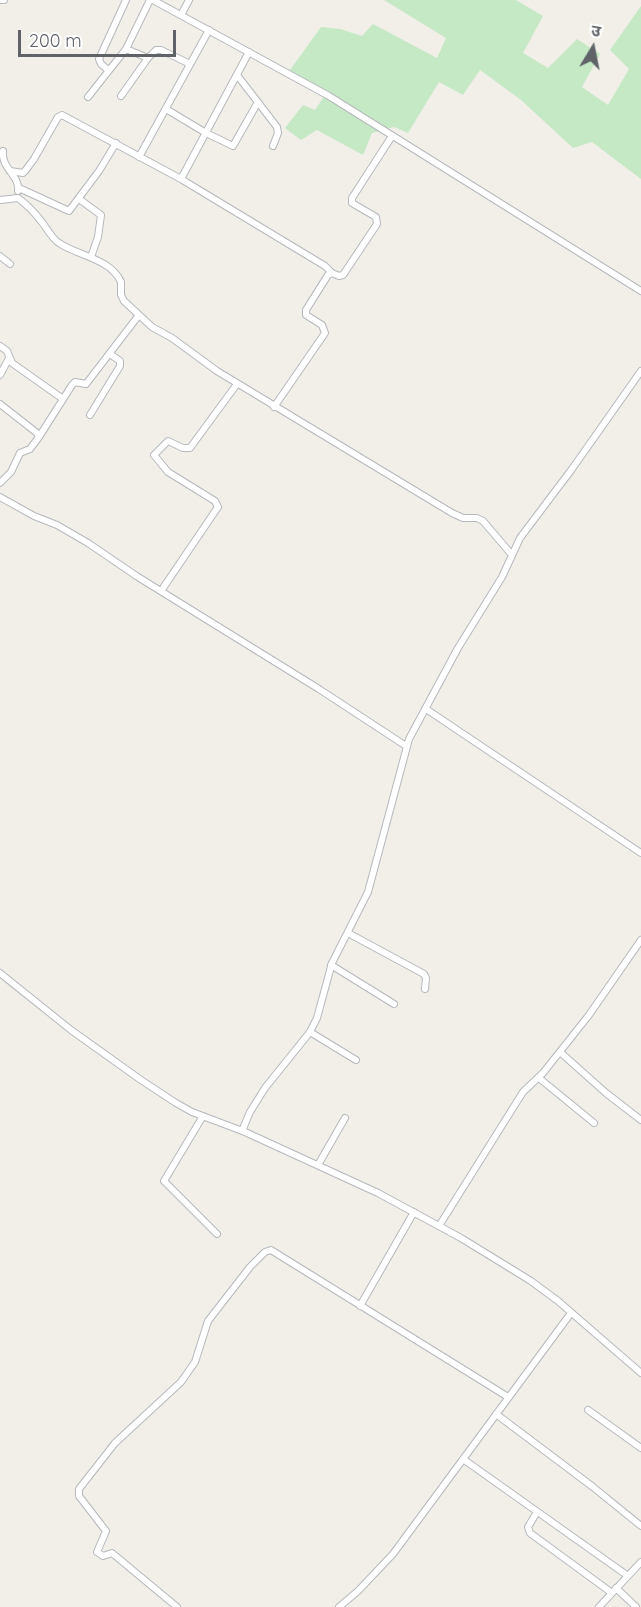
<!DOCTYPE html>
<html>
<head>
<meta charset="utf-8">
<style>
	body { margin:0 }
	#map { position:relative; width:641px; height:1607px; overflow:hidden; background:#f1efe8; font-family:Quicksand,"Noto Sans Devanagari",sans-serif }
	canvas { display:block }
	.north { position:absolute; left:563px; top:18px; width:60px; height:60px; -webkit-text-stroke:4px #fff; paint-order:stroke; rotate:10deg; font-size:16px; font-weight:700; line-height:24px; text-align:center; color:#5f6368 }
	.north::after { content:''; display:block; margin:auto; width:21px; height:27px; background:#5f6368; clip-path:polygon(50% 0,100% 100%,50% 72%,0 100%) }
	.scale { position:absolute; left:18px; top:30px; width:158px; height:27px; box-sizing:border-box; border:3px solid #5f6368; border-top:0; padding-left:8px; font-size:18px; line-height:21px; white-space:nowrap; color:#5f6368; -webkit-text-stroke:4px #fff; paint-order:stroke }
</style>
</head>
<body>
<div id="map">
<canvas width="641" height="1607"></canvas>
<div class="north">उ</div>
<div class="scale">200 m</div>
</div>
<script>
const ctx = document.querySelector('canvas').getContext('2d');
ctx.lineJoin = 'round';
function fill(path, color) {
  ctx.fillStyle = color;
  ctx.fill(path, 'evenodd');
}
function strokePath(path, color, width, dash) {
  ctx.strokeStyle = color;
  ctx.lineWidth = width;
  ctx.lineCap = dash ? 'butt' : 'round';
  ctx.setLineDash(dash || []);
  ctx.stroke(path);
}
const green = new Path2D(`
	M 384,0 L 516,0 L 543,16 L 523,53 L 548,68 L 577,39 L 600,54 L 582,87 L 608,105 L 629,69 L 610,50 L 641,6 L 641,179 L 592,142 L 573,148 L 521,100 L 480,70 L 463,95 L 439,82 L 408,133 L 394,127 L 372,133 L 363,155 L 317,130 L 301,140 L 285,128 L 303,105 L 315,110 L 327,92 L 290,70 L 321,27 L 340,29 L 362,36 L 373,24 L 437,58 L 446,38 Z`);
const street = new Path2D(`
	M 0,0 L 4,0
	M 153,0 L 329,96 L 641,291
	M 181,15 L 189,0
	M 126,49 L 148,58 L 156,50 L 161,50 L 190,64
	M 108,70 L 101,64 L 99,59 L 126,0
	M 237,75 L 277,127 L 278,133 L 273,146
	M 121,96 L 148,58
	M 88,97 L 126,49 L 150,0
	M 166,109 L 206,133 L 233,146 L 258,102
	M 3,151 C 1,169 20,175 18,191
	M 139,157 L 209,30
	M 10,171 L 23,173 L 25,171 L 34,159 L 58,117 L 62,115 L 181,179 L 325,266 L 332,273
	M 181,179 L 249,52
	M 19,188 L 69,211 L 99,171 L 116,143
	M 79,199 L 101,215 L 98,237 L 91,257
	M 0,200 L 18,198 C 26,204 35,213 41,221 C 47,228 51,238 59,243 C 78,256 110,258 121,282 L 121,295 L 124,301 L 152,327 L 172,338 L 217,371 L 452,513 L 463,518 L 477,518 L 483,521 L 512,555
	M 0,256 L 10,264
	M 0,346 L 7,351 L 12,363 L 63,399
	M 0,375 L 9,358
	M 0,404 L 37,433 L 39,437 L 30,449 L 20,453 L 11,472 L 0,483
	M 274,407 L 325,333 L 322,325 L 306,315 L 306,310 L 328,275 L 332,273 L 339,276 L 343,275 L 377,224 L 376,217 L 352,203 L 352,198 L 392,136
	M 90,415 L 120,366 L 120,361 L 110,354
	M 39,437 L 72,385 L 75,382 L 86,384 L 139,315
	M 0,497 L 34,516 L 57,525 L 88,543 L 138,577 L 319,689 L 406,746
	M 161,591 L 218,507 L 215,501 L 168,472 L 154,455 L 168,441 L 183,448 L 190,448 L 237,384
	M 426,709 L 641,853
	M 348,933 L 424,974 L 426,978 L 425,989
	M 331,965 L 394,1004
	M 0,973 L 71,1030 L 141,1080 L 176,1103 L 192,1112 L 245,1132 L 378,1193 L 461,1238 L 531,1281 L 558,1301 L 641,1373
	M 310,1032 L 356,1060
	M 560,1052 L 606,1093 L 641,1120
	M 539,1078 L 594,1123
	M 203,1116 L 164,1181 L 217,1234
	M 242,1131 L 250,1112 L 265,1088 L 310,1032 L 317,1018 L 332,963 L 368,892 L 409,739 L 458,648 L 502,577 L 520,538 L 572,469 L 641,371
	M 318,1165 L 345,1118
	M 439,1226 L 523,1092 L 543,1073 L 589,1015 L 641,940
	M 360,1306 L 414,1212
	M 588,1410 L 641,1448
	M 496,1414 L 593,1487 L 641,1526
	M 463,1459 L 628,1576
	M 537,1512 L 528,1527 L 530,1533 L 612,1593
	M 616,1588 L 636,1607
	M 177,1607 L 112,1553 L 103,1556 L 97,1552 L 106,1531 L 79,1496 L 79,1489 L 115,1443 L 181,1382 L 195,1362 L 208,1321 L 250,1267 L 265,1252 L 271,1250 L 508,1397
	M 339,1607 L 358,1591 L 393,1554 L 571,1313
	M 599,1607 L 641,1562`);
fill(green, '#c5e8c5');
strokePath(street, '#b5b8bc', 8);
strokePath(street, '#fff', 6);
</script>
</body>
</html>
